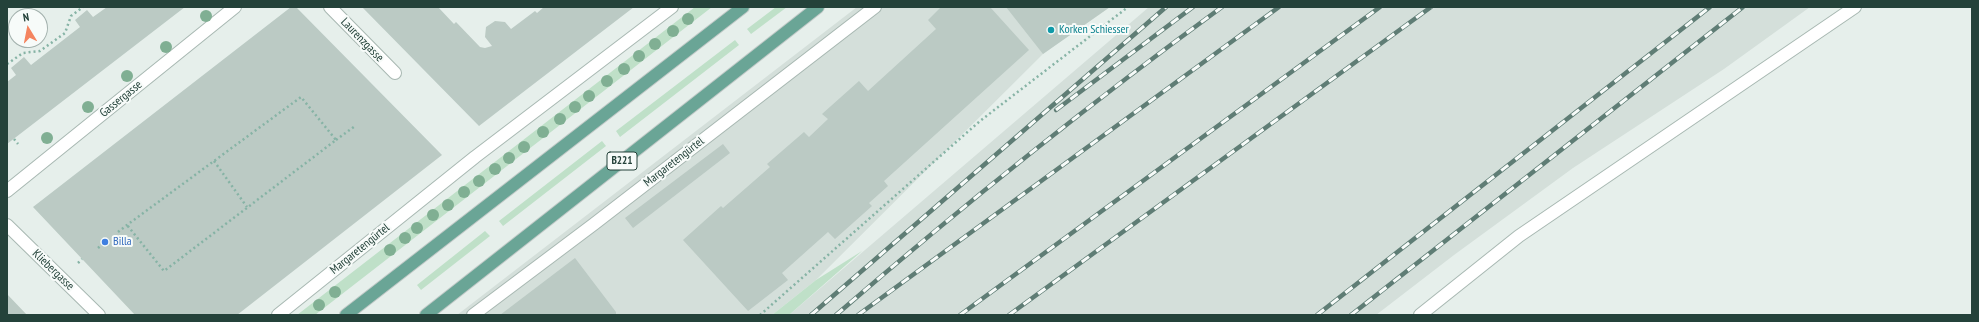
<!DOCTYPE html>
<html>
<head>
<meta charset="utf-8">
<style>
	body { margin:0 }
	#map { position:relative; width:1979px; height:322px; overflow:hidden; background:#e6efeb; font-family:"PT Sans Narrow",sans-serif }
	canvas { display:block }
	.frame { position:absolute; inset:0; border:8px solid #24423a; pointer-events:none }
	.north { position:absolute; left:8px; top:8px; width:40px; height:40px; box-sizing:border-box; background:#f7fbf9; border:1px solid #a3b1ad; border-radius:50%; rotate:350deg; font-size:11px; font-weight:700; line-height:16px; text-align:center; color:#24423a }
	.north::after { content:''; display:block; margin:auto; width:14px; height:18px; background:#f4845f; clip-path:polygon(50% 0,100% 100%,50% 72%,0 100%) }
</style>
</head>
<body>
<div id="map">
<canvas width="1979" height="322"></canvas>
<div class="frame"></div>
<div class="north">N</div>
</div>
<script>
const ctx = document.querySelector('canvas').getContext('2d');
ctx.lineJoin = 'round';
function fill(path, color) {
  ctx.fillStyle = color;
  ctx.fill(path, 'evenodd');
}
function strokePath(path, color, width, dash) {
  ctx.strokeStyle = color;
  ctx.lineWidth = width;
  ctx.lineCap = dash ? 'butt' : 'round';
  ctx.setLineDash(dash || []);
  ctx.stroke(path);
}
function write(font, color, halo, rows, align = 'center') {
  ctx.font = font + ' "PT Sans Narrow",sans-serif';
  ctx.lineWidth = 4;
  ctx.setLineDash([]);
  ctx.textBaseline = 'middle';
  ctx.strokeStyle = halo;
  ctx.fillStyle = color;
  for (const [text, x, y, turn = 0] of rows) {
    ctx.save();
    ctx.translate(x, y);
    ctx.rotate((+turn || 0) * Math.PI / 180);
    ctx.textAlign = isNaN(turn) ? turn : align;
    if (halo) ctx.strokeText(text, 0, 0);
    ctx.fillText(text, 0, 0);
    ctx.restore();
  }
}
const built = new Path2D(`
	M 857,7 L 1110,7 L 1043,54 L 816,280 L 772,315 L 457,315 Z
	M 1149,7 L 1810,7 L 1724,69 L 1573,168 L 1454,255 L 1376,315 L 789,315 Z`);
const green = new Path2D(`
	M 695,7 L 712,7 L 315,315 L 297,315 Z
	M 776,7 L 787,7 L 751,34 L 747,29 Z
	M 735,40 L 739,45 L 620,137 L 616,131 Z
	M 602,141 L 606,146 L 503,226 L 499,221 Z
	M 485,231 L 490,236 L 421,290 L 417,285 Z
	M 862,251 L 789,315 L 772,315 L 816,280 Z`);
const building = new Path2D(`
	M 107,7 L 185,7 L 7,144 L 7,82 L 16,75 L 11,68 L 24,57 L 31,65 L 80,27 L 75,20 L 87,10 L 93,17 Z
	M 291,7 L 296,7 L 442,155 L 237,315 L 135,315 L 33,207 Z
	M 362,7 L 438,7 L 454,24 L 456,22 L 480,47 L 485,48 L 492,46 L 485,37 L 486,27 L 495,21 L 505,22 L 511,29 L 535,11 L 537,13 L 544,7 L 634,7 L 479,126 Z
	M 941,7 L 990,7 L 1029,50 L 884,181 L 888,186 L 869,203 L 872,206 L 835,239 L 828,232 L 782,273 L 788,280 L 748,311 L 683,240 L 721,206 L 723,208 L 770,167 L 767,164 L 804,132 L 809,137 L 828,119 L 822,114 L 859,81 L 868,91 L 936,29 L 928,20 Z
	M 1006,7 L 1110,7 L 1043,54 Z
	M 723,144 L 730,153 L 633,228 L 625,218 Z
	M 575,258 L 616,312 L 616,315 L 500,315 Z
	M 7,294 L 27,315 L 7,315 Z`);
const path = new Path2D(`
	M 7,64 L 23,53 L 40,51 L 65,33 L 71,16 L 83,7
	M 14,139 L 18,144
	M 336,140 L 355,126
	M 214,161 L 247,207
	M 118,232 L 127,225 L 301,97 L 336,140 L 164,271 L 127,225
	M 98,248 L 105,242
	M 78,263 L 82,259
	M 760,315 L 980,121 L 1128,7`);
const service = new Path2D(`
	M 473,315 L 594,224 L 875,7
	M 1420,315 L 1519,236 L 1855,7`);
const minor = new Path2D(`
	M 330,7 L 395,73
	M 7,191 L 235,7
	M 278,315 L 475,157 L 672,7`);
const tertiary = new Path2D(`
	M 7,225 L 99,315`);
const primary = new Path2D(`
	M 346,315 L 743,7
	M 426,315 L 818,7`);
const rail = new Path2D(`
	M 1056,110 L 1193,7
	M 811,315 L 1166,7
	M 836,315 C 961,207 1089,104 1222,7
	M 858,315 L 1279,7
	M 960,315 L 1380,7
	M 1009,315 L 1431,7
	M 1317,315 L 1710,7
	M 1351,315 L 1743,7`);
const trees = [
	[206,16],
	[688,19],
	[673,31],
	[655,44],
	[166,47],
	[639,56],
	[624,69],
	[127,76],
	[607,81],
	[589,96],
	[88,107],
	[575,107],
	[560,119],
	[543,132],
	[47,138],
	[524,147],
	[509,158],
	[495,169],
	[479,181],
	[464,192],
	[448,205],
	[433,215],
	[417,228],
	[405,238],
	[390,250],
	[335,292],
	[319,305]
];
const markers = [
	[1051,30,4,"#0f9aa8"],
	[105,242,4,"#3f7fe0"]
];
const shields = [
	[622,161,30]
];
const shieldNames = [
	["B221",622,161]
];
const cultureNames = [
	["Korken Schiesser",1059,30]
];
const streetNames = [
	["Laurenzgasse",362,40,46],
	["Gassergasse",121,99,-39],
	["Margaretengürtel",674,162,-38],
	["Margaretengürtel",360,249,-39],
	["Kliebergasse",53,270,44]
];
const shopNames = [
	["Billa",113,242]
];
fill(built, '#d4dfda');
fill(green, '#bfe0c8');
fill(building, '#bbcac4');
strokePath(service, '#a8b8b2', 14);
strokePath(minor, '#a8b8b2', 14);
strokePath(tertiary, '#a8b8b2', 14);
strokePath(primary, '#c2cac8', 14);
strokePath(path, '#86b3a5', 2.5, [2, 3]);
strokePath(service, '#fff', 12);
strokePath(minor, '#fff', 12);
strokePath(tertiary, '#fff', 12);
strokePath(primary, '#6aa596', 12);
strokePath(rail, '#5f7d75', 4.5);
strokePath(rail, '#f7fbf9', 3, [9]);
ctx.fillStyle = '#80af93';
for (const [x, y] of trees) {
  ctx.beginPath();
  ctx.arc(x, y, 6, 0, 2 * Math.PI);
  ctx.fill();
}
for (const [x, y, r, color] of markers) {
  const dot = new Path2D();
  dot.arc(x, y, r, 0, 2 * Math.PI);
  ctx.fillStyle = color;
  ctx.fill(dot);
  strokePath(dot, '#f7fbf9', 1.5);
}
for (const [x, y, w] of shields) {
  const box = new Path2D();
  box.roundRect(x - w / 2, y - 9, w, 18, 3);
  ctx.fillStyle = '#f7fbf9';
  ctx.fill(box);
  strokePath(box, '#24423a', 1);
}
write('bold 11px', '#24423a', null, shieldNames);
write('12px', '#0d838f', '#f7fbf9', cultureNames, 'left');
write('12px', '#24423a', '#f7fbf9', streetNames);
write('12px', '#366cbe', '#f7fbf9', shopNames, 'left');
</script>
</body>
</html>
